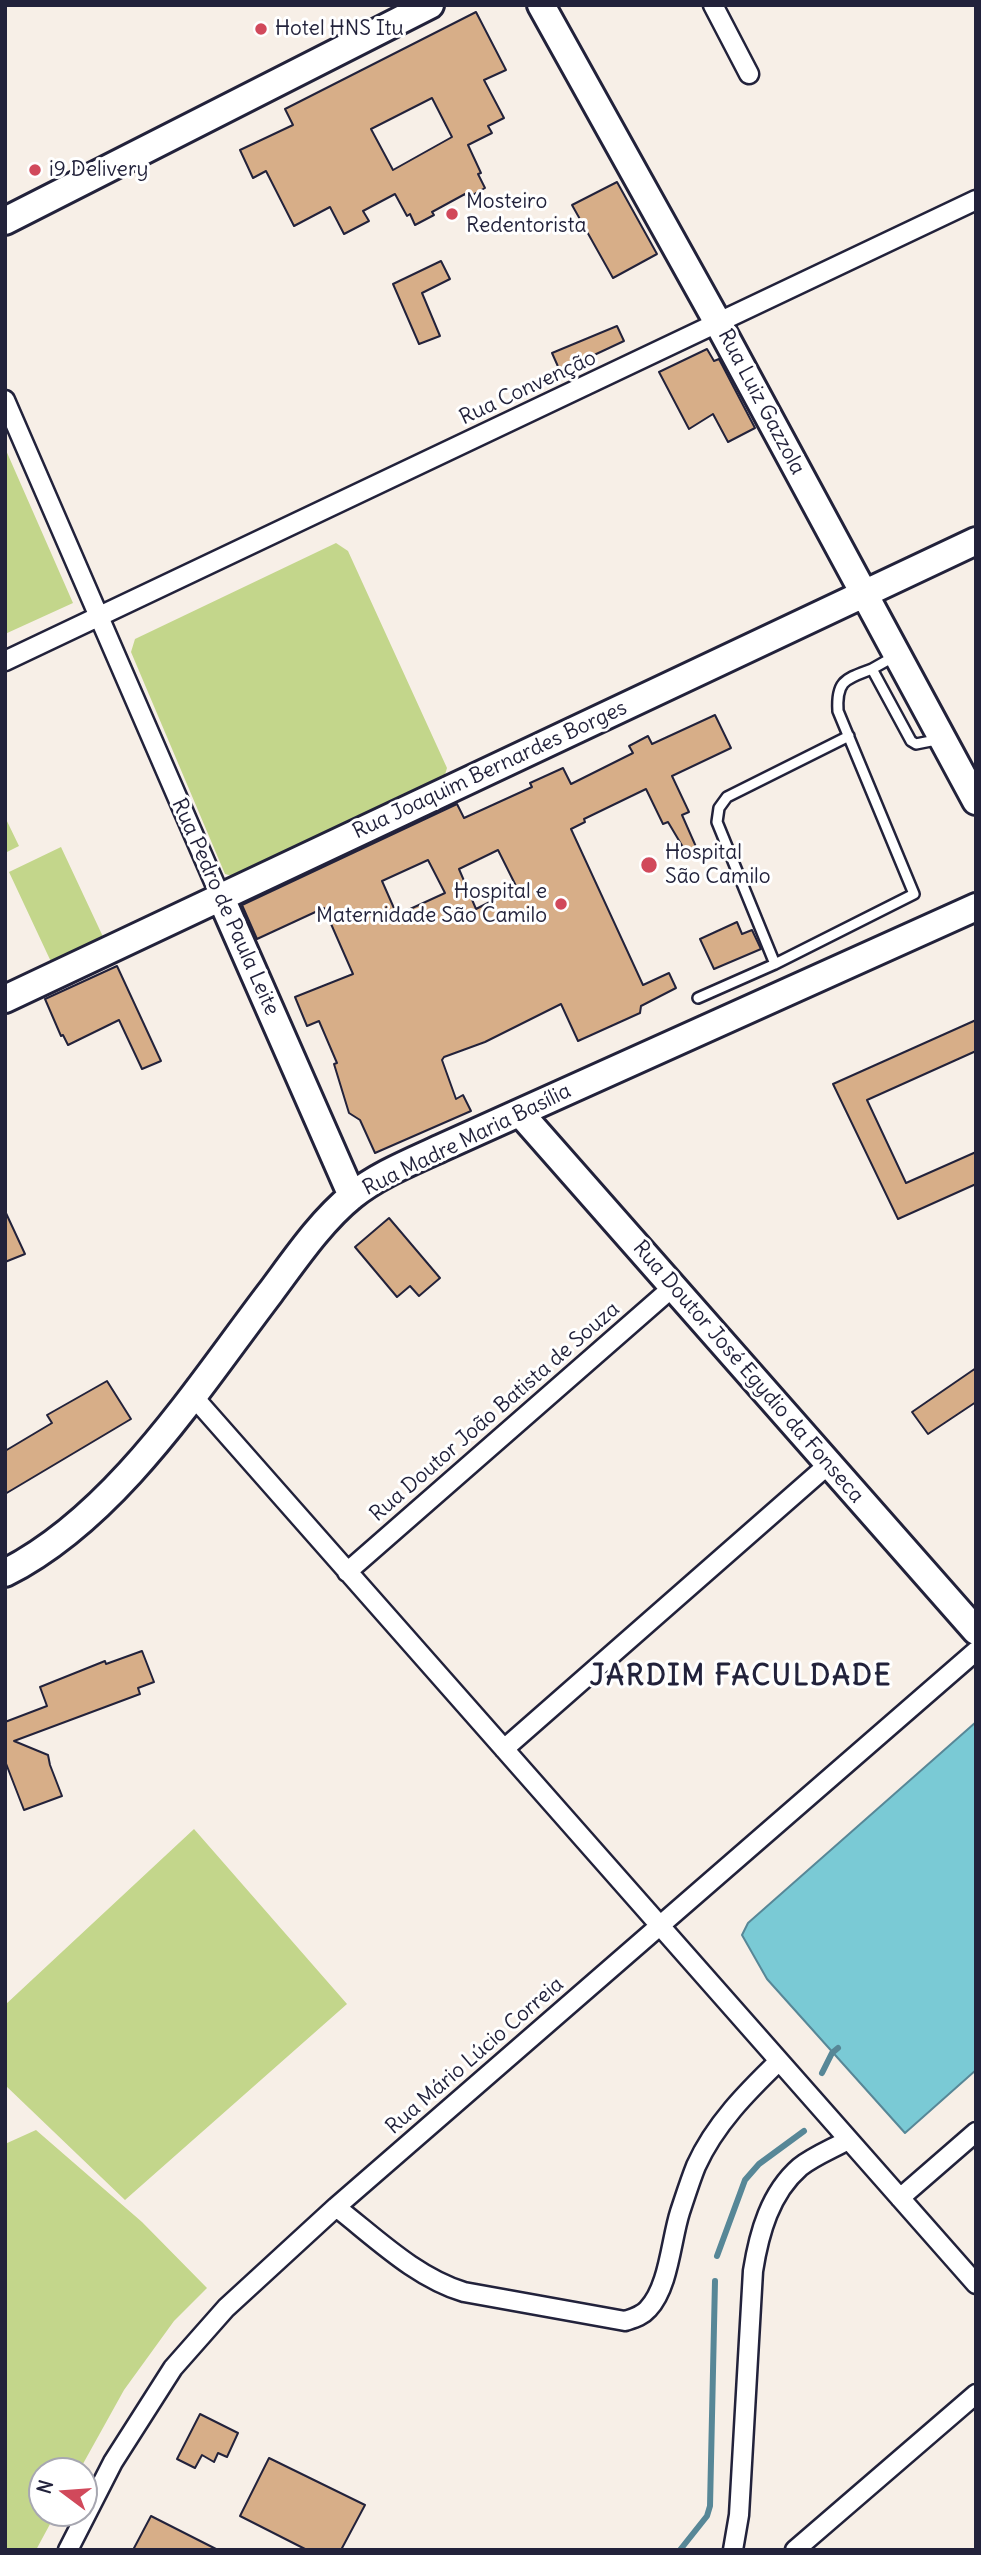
<!DOCTYPE html>
<html>
<head>
<meta charset="utf-8">
<style>
	body { margin:0 }
	#map { position:relative; width:981px; height:2555px; overflow:hidden; background:#f7efe7; font-family:Delius,sans-serif }
	canvas { display:block }
	.frame { position:absolute; inset:0; border:7px solid #22223b; pointer-events:none }
	.north { position:absolute; left:28px; top:2457px; width:70px; height:70px; box-sizing:border-box; background:#fff; border:2px solid #a7a7b1; border-radius:50%; rotate:286deg; font-size:19px; font-weight:700; line-height:28px; text-align:center; color:#22223b }
	.north::after { content:''; display:block; margin:auto; width:24px; height:32px; background:#d1495b; clip-path:polygon(50% 0,100% 100%,50% 72%,0 100%) }
</style>
</head>
<body>
<div id="map">
<canvas width="981" height="2555"></canvas>
<div class="frame"></div>
<div class="north">N</div>
</div>
<script>
const ctx = document.querySelector('canvas').getContext('2d');
ctx.lineJoin = 'round';
function fill(path, color) {
  ctx.fillStyle = color;
  ctx.fill(path, 'evenodd');
}
function strokePath(path, color, width, dash) {
  ctx.strokeStyle = color;
  ctx.lineWidth = width;
  ctx.lineCap = dash ? 'butt' : 'round';
  ctx.setLineDash(dash || []);
  ctx.stroke(path);
}
function write(font, color, halo, rows, align = 'center') {
  ctx.font = font + ' Delius,sans-serif';
  ctx.lineWidth = 6;
  ctx.setLineDash([]);
  ctx.textBaseline = 'middle';
  ctx.strokeStyle = halo;
  ctx.fillStyle = color;
  for (const [text, x, y, turn = 0] of rows) {
    ctx.save();
    ctx.translate(x, y);
    ctx.rotate((+turn || 0) * Math.PI / 180);
    ctx.textAlign = isNaN(turn) ? turn : align;
    if (halo) ctx.strokeText(text, 0, 0);
    ctx.fillText(text, 0, 0);
    ctx.restore();
  }
}
const green = new Path2D(`
	M 5,448 L 73,603 L 5,634 Z
	M 336,543 L 348,551 L 447,768 L 443,781 L 236,877 L 225,874 L 131,652 L 135,639 Z
	M 5,817 L 19,846 L 5,853 Z
	M 61,847 L 105,941 L 53,966 L 9,872 Z
	M 194,1829 L 347,2004 L 125,2200 L 5,2085 L 5,2005 Z
	M 36,2130 L 142,2222 L 207,2288 L 174,2321 L 124,2390 L 79,2471 L 42,2471 L 42,2513 L 56,2513 L 36,2550 L 5,2550 L 5,2144 Z`);
const water = new Path2D(`
	M 976,1722 L 976,2070 L 905,2133 L 767,1979 L 742,1935 L 748,1923 Z`);
const stream = new Path2D(`
	M 822,2073 L 832,2053 L 838,2048
	M 717,2256 L 745,2180 L 759,2164 L 804,2131
	M 680,2550 L 707,2516 L 710,2506 L 715,2281`);
const building = new Path2D(`
	M 476,12 L 506,70 L 484,80 L 504,118 L 488,126 L 492,133 L 468,145 L 481,173 L 478,174 L 485,188 L 467,198 L 465,194 L 432,212 L 434,215 L 415,225 L 410,214 L 407,216 L 395,194 L 363,211 L 369,221 L 344,234 L 330,207 L 294,226 L 266,171 L 253,178 L 240,150 L 293,125 L 285,109 ZM 432,98 L 452,137 L 393,170 L 371,129 Z
	M 617,182 L 657,254 L 613,278 L 572,205 Z
	M 441,261 L 450,279 L 422,293 L 440,336 L 419,344 L 393,284 Z
	M 617,326 L 624,341 L 560,371 L 552,353 Z
	M 707,349 L 714,361 L 719,359 L 755,428 L 728,442 L 713,414 L 689,429 L 659,372 Z
	M 715,715 L 731,748 L 672,776 L 689,812 L 682,815 L 697,849 L 687,854 L 668,822 L 663,824 L 646,789 L 584,819 L 585,822 L 571,829 L 643,985 L 669,973 L 676,988 L 641,1006 L 640,1013 L 578,1041 L 561,1004 L 485,1042 L 444,1057 L 442,1060 L 456,1099 L 463,1095 L 471,1111 L 375,1153 L 360,1120 L 349,1113 L 334,1064 L 337,1063 L 319,1021 L 307,1026 L 295,997 L 353,974 L 324,908 L 257,939 L 242,905 L 457,804 L 464,818 L 532,787 L 530,783 L 563,768 L 571,784 L 633,753 L 629,746 L 648,736 L 652,744 ZM 498,850 L 517,888 L 476,909 L 459,869 ZM 428,860 L 445,893 L 397,915 L 382,881 Z
	M 737,922 L 742,934 L 752,930 L 761,949 L 714,969 L 700,939 Z
	M 117,966 L 161,1061 L 142,1069 L 119,1020 L 68,1045 L 63,1035 L 61,1036 L 45,999 Z
	M 976,1020 L 976,1051 L 867,1100 L 906,1183 L 976,1152 L 976,1184 L 898,1219 L 833,1084 Z
	M 5,1211 L 25,1254 L 5,1262 Z
	M 389,1218 L 440,1278 L 419,1296 L 410,1286 L 397,1297 L 355,1247 Z
	M 976,1368 L 976,1402 L 928,1434 L 912,1412 Z
	M 107,1381 L 131,1419 L 5,1494 L 5,1451 L 52,1423 L 47,1415 Z
	M 142,1651 L 154,1682 L 138,1688 L 140,1694 L 14,1741 L 48,1755 L 50,1765 L 62,1796 L 24,1810 L 5,1761 L 5,1722 L 47,1706 L 40,1687 L 105,1661 L 106,1664 Z
	M 200,2414 L 238,2433 L 227,2457 L 218,2453 L 214,2462 L 202,2455 L 195,2468 L 177,2459 Z
	M 269,2458 L 365,2505 L 341,2550 L 307,2550 L 240,2516 Z
	M 151,2516 L 218,2550 L 133,2550 Z`);
const lane = new Path2D(`
	M 872,669 L 895,656
	M 775,964 L 717,822 L 719,808 L 727,797 L 849,736
	M 698,998 L 775,964 L 914,894 L 838,711 C 836,680 846,679 872,669 L 911,741 L 916,744 L 941,739`);
const street = new Path2D(`
	M 713,5 L 749,74
	M 5,400 L 221,898
	M 5,661 L 976,200
	M 192,1395 L 976,2284
	M 347,1572 L 673,1287
	M 504,1749 L 829,1464
	M 900,2198 L 976,2132
	M 336,2207 C 376,2238 415,2277 464,2292 L 625,2321 C 634,2318 642,2316 648,2309 C 669,2287 671,2240 680,2212 C 685,2197 690,2181 696,2166 C 715,2124 747,2092 779,2061
	M 68,2550 L 113,2462 L 173,2368 L 226,2308 L 336,2207 L 976,1651
	M 733,2550 L 739,2515 L 753,2271 C 759,2233 770,2193 800,2167 C 814,2156 832,2149 848,2140
	M 795,2550 L 976,2394`);
const secondary = new Path2D(`
	M 541,5 L 718,323 L 976,801
	M 5,221 L 430,5
	M 221,898 L 352,1196
	M 5,999 L 976,541
	M 520,1113 L 976,1631
	M 5,1573 C 116,1517 196,1390 270,1293 C 294,1261 320,1222 352,1196 C 378,1175 411,1162 441,1148 L 976,907`);
const markers = [
	[261,29,7,"#d1495b"],
	[35,170,7,"#d1495b"],
	[452,214,7,"#d1495b"],
	[649,865,9,"#d1495b"],
	[561,904,7,"#d1495b"]
];
const poiNames = [
	["Hotel HNS Itu",275,29],
	["i9 Delivery",49,170],
	["Mosteiro",466,202],
	["Redentorista",466,226],
	["Hospital",665,853],
	["São Camilo",665,877],
	["Hospital e",547,892,"right"],
	["Maternidade São Camilo",547,916,"right"]
];
const streetNames = [
	["Rua Convenção",528,388,-25],
	["Rua Luiz Gazzola",761,402,62],
	["Rua Joaquim Bernardes Borges",490,770,-25],
	["Rua Pedro de Paula Leite",225,907,66],
	["Rua Madre Maria Basília",467,1140,-26],
	["Rua Doutor José Egydio da Fonseca",748,1372,49],
	["Rua Doutor João Batista de Souza",495,1412,-41],
	["Rua Mário Lúcio Correia",475,2056,-41]
];
const districtNames = [
	["JARDIM FACULDADE",741,1677]
];
fill(green, '#c3d68b');
fill(water, '#7acad5');
strokePath(water, '#578797', 2);
strokePath(stream, '#578797', 6);
fill(building, '#d7ae88');
strokePath(building, '#22223b', 2);
strokePath(lane, '#22223b', 14);
strokePath(street, '#22223b', 23);
strokePath(secondary, '#22223b', 32);
strokePath(lane, '#fff', 9);
strokePath(street, '#fff', 18);
strokePath(secondary, '#fff', 26);
for (const [x, y, r, color] of markers) {
  const dot = new Path2D();
  dot.arc(x, y, r, 0, 2 * Math.PI);
  ctx.fillStyle = color;
  ctx.fill(dot);
  strokePath(dot, '#fff', 2.5);
}
write('21px', '#22223b', '#fff', poiNames, 'left');
write('21px', '#22223b', '#fff', streetNames);
ctx.letterSpacing = '2px';
write('bold 28px', '#22223b', '#fff', districtNames);
ctx.letterSpacing = '0px';
</script>
</body>
</html>
